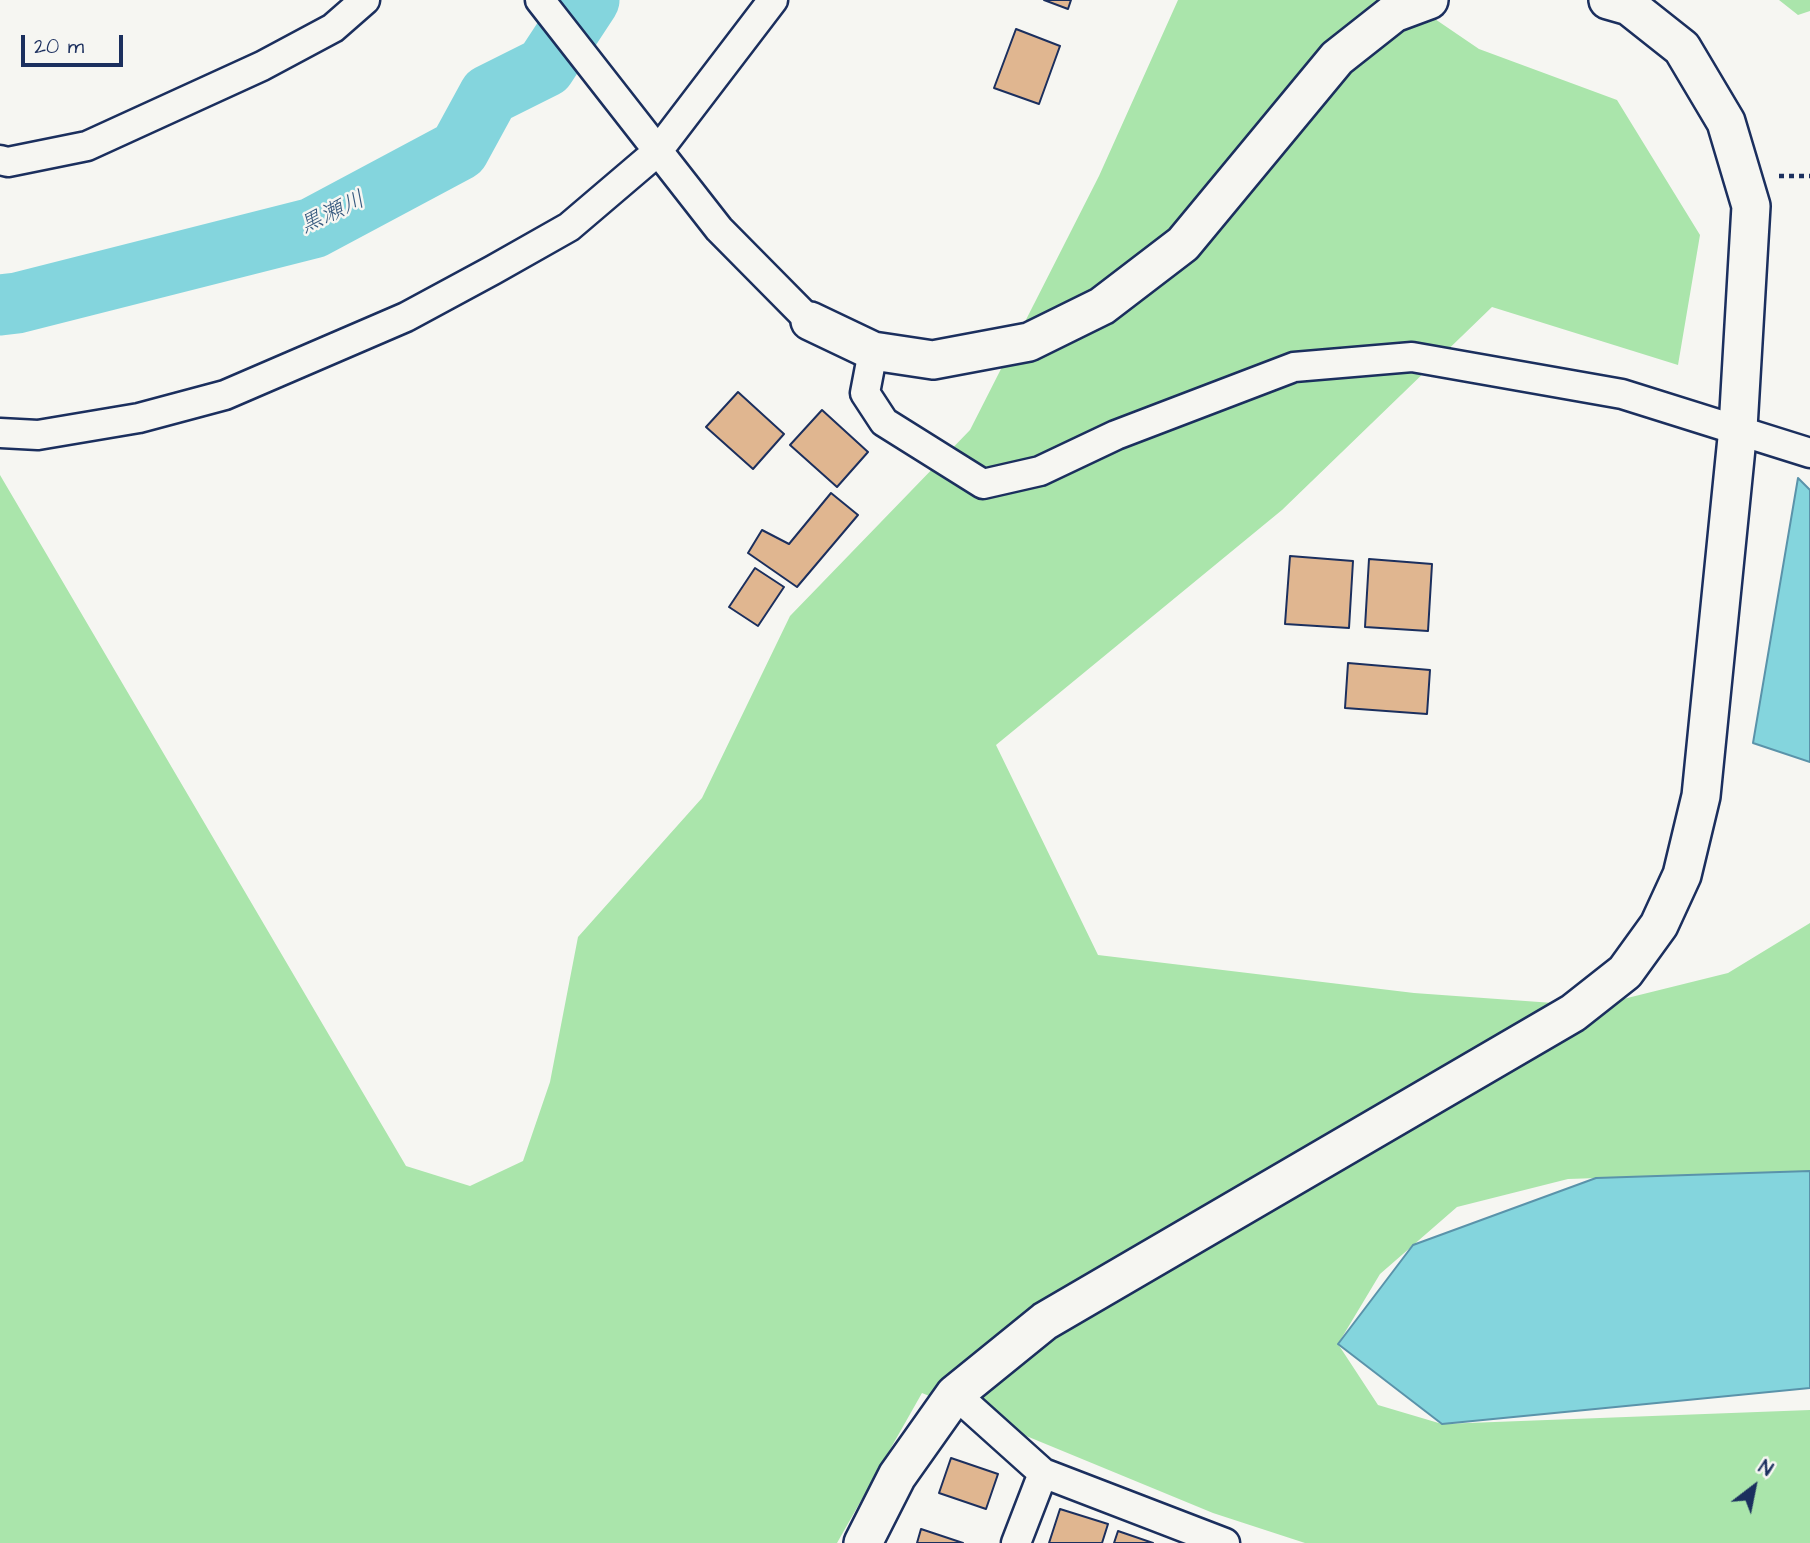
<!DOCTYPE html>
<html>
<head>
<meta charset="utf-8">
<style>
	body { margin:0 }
	#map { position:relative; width:1810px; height:1543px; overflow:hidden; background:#f6f6f2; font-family:"Architects Daughter",sans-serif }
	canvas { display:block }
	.north { position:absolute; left:1719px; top:1452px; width:70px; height:70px; -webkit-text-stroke:5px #f6f6f2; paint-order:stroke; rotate:32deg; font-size:19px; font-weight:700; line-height:28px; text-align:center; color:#1b2f5e }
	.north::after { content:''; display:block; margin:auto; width:24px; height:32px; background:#1b2f5e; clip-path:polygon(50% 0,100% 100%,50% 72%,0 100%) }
	.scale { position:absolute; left:21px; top:35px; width:102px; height:32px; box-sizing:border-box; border:4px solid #1b2f5e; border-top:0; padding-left:9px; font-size:21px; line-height:24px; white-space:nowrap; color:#1b2f5e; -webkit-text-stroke:5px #f6f6f2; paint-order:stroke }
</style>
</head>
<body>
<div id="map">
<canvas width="1810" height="1543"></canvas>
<div class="north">N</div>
<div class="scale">20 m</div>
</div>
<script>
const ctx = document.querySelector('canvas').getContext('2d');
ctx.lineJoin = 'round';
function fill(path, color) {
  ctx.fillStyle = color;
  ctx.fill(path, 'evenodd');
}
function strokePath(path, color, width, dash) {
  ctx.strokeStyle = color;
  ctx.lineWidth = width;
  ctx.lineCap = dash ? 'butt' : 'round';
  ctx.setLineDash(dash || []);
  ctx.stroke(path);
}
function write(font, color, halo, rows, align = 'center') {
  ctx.font = font + ' "Architects Daughter","Klee One",sans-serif';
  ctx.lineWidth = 5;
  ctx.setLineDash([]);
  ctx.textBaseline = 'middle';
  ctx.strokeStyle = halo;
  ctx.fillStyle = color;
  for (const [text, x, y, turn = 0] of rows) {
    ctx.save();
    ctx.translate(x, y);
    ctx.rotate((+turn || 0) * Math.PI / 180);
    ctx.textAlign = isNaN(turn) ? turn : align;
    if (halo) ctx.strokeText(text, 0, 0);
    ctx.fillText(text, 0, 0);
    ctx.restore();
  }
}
const green = new Path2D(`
	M 1178,0 L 1407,0 L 1479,49 L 1617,100 L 1700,235 L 1678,365 L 1492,307 L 1282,510 L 996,745 L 1098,955 L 1414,993 L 1595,1006 L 1728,973 L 1810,923 L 1810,1171 L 1568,1179 L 1457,1207 L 1380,1274 L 1338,1344 L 1378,1405 L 1442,1424 L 1810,1410 L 1810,1543 L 1305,1543 L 1213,1513 L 922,1393 L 837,1543 L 0,1543 L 0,475 L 406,1166 L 470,1186 L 523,1161 L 550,1082 L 578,937 L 702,798 L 790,616 L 970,430 L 1099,176 Z
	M 1779,0 L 1810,0 L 1810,11 L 1798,15 Z`);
const water = new Path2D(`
	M 1798,478 L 1810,490 L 1810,762 L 1753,743 Z
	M 1810,1171 L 1810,1388 L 1442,1424 L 1338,1344 L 1413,1245 L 1596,1178 Z`);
const river = new Path2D(`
	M 0,305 L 17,303 L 313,228 L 459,150 L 489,95 L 545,67 L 589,0`);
const building = new Path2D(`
	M 1044,0 L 1071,0 L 1068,9 Z
	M 1016,29 L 1060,46 L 1039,104 L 994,88 Z
	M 738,392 L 784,434 L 753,469 L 706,427 Z
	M 822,410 L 868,452 L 837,487 L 790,445 Z
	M 831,493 L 858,515 L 797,587 L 748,553 L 762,530 L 789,544 Z
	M 1290,556 L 1353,561 L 1349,628 L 1285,624 Z
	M 1369,559 L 1432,564 L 1428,631 L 1365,627 Z
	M 755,568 L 784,587 L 758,626 L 729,607 Z
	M 1348,663 L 1430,670 L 1427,714 L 1345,708 Z
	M 951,1458 L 998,1474 L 986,1509 L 939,1493 Z
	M 1060,1509 L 1108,1524 L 1102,1543 L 1049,1543 Z
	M 921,1529 L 963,1543 L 917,1543 Z
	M 1118,1531 L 1153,1543 L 1114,1543 Z`);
const path = new Path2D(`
	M 1779,176 L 1810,176`);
const minor = new Path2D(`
	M 540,0 L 719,229 L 810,321
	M 0,160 L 8,162 L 87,146 L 262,66 L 333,28 L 365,0
	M 873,351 L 865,393 L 884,422 L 983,484 L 1040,471 L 1116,435 L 1294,367 L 1412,357 L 1622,394 L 1810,453
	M 0,433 L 38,435 L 139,418 L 225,395 L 406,317 L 493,270 L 569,227 L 657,152 L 773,0
	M 955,1394 L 1043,1473 L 1225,1543
	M 1016,1543 L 1043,1473`);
const tertiary = new Path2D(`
	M 810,321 L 873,351 L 933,360 L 1029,342 L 1102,306 L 1183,244 L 1337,58 L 1394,13 L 1429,0
	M 863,1543 L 897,1476 L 955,1394 L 1045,1321 L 1573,1013 L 1625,972 L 1659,925 L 1682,875 L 1701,796 L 1738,428 L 1751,206 L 1726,122 L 1682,48 L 1629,6 L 1608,0`);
const waterNames = [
	["黒瀬川",333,214,-25]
];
fill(green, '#aae5ab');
fill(water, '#84d5dd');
strokePath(water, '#5a93aa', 2);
strokePath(river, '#84d5dd', 61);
fill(building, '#e0b690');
strokePath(building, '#1b2f5e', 2);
strokePath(minor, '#1b2f5e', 33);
strokePath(tertiary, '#1b2f5e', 42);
strokePath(path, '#1b2f5e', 4.5, [5, 5]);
strokePath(minor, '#f6f6f2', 28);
strokePath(tertiary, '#f6f6f2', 37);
write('italic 23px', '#35587e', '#f6f6f2', waterNames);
</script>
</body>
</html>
